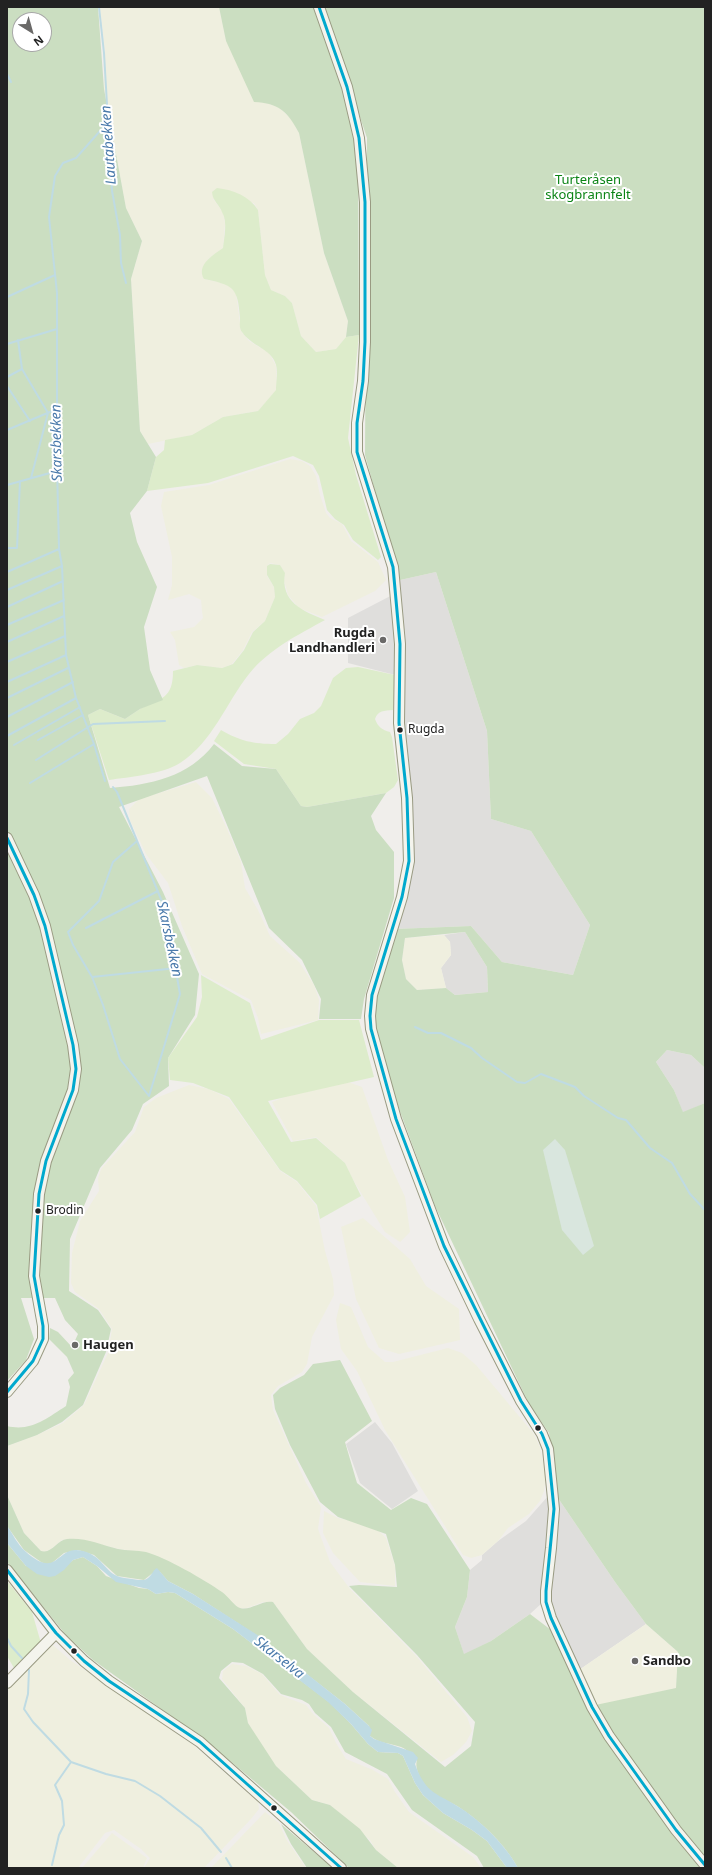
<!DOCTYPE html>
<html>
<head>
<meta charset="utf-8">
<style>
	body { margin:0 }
	#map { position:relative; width:712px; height:1875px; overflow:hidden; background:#f0eeeb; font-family:"Noto Sans",sans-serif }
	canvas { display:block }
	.frame { position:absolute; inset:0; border:8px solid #222; pointer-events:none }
	.north { position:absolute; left:12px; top:12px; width:40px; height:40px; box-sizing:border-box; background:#fff; border:1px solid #a7a7a7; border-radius:50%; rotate:143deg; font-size:11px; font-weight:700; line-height:16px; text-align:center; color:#222 }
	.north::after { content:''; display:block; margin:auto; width:14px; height:18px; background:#6a6968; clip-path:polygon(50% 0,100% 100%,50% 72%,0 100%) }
</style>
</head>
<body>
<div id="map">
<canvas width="712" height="1875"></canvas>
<div class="frame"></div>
<div class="north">N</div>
</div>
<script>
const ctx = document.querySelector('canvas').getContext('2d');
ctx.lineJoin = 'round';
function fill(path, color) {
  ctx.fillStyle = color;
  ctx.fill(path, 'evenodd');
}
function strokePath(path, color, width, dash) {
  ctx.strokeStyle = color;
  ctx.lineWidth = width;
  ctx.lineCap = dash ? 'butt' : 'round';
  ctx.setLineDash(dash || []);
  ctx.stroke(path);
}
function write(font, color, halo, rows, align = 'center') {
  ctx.font = font + ' "Noto Sans",sans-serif';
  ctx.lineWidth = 4;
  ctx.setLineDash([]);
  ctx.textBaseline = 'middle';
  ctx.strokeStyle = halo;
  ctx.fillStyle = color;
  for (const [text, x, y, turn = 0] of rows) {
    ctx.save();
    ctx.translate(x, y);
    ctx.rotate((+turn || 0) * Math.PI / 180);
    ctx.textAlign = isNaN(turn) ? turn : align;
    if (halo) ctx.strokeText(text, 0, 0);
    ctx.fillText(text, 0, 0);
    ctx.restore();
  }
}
const residential = new Path2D(`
	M 436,572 L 487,731 L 491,819 L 531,831 L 590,925 L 573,975 L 502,962 L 471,926 L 395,929 L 409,887 L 399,676 L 348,663 L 348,618 L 400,591 L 400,580 Z
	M 465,932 L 487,967 L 488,992 L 455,995 L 446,988 L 441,968 L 451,955 L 450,942 L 444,935 Z
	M 667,1050 L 691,1055 L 705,1068 L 705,1103 L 683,1113 L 674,1090 L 656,1062 Z
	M 375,1422 L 392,1443 L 418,1491 L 392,1509 L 360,1483 L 346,1444 Z
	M 549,1495 L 549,1511 L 542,1603 L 530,1614 L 491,1641 L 464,1655 L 455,1627 L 467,1597 L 470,1570 L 482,1560 L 482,1555 L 498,1541 L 526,1521 Z
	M 558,1498 L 615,1582 L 646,1624 L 579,1670 L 552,1606 L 552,1580 L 557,1541 Z`);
const farmland = new Path2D(`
	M 100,7 L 219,7 L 226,41 L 267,103 L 280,108 L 292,120 L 299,133 L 324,253 L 348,321 L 346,337 L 336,349 L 316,352 L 301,336 L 292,303 L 285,296 L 271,290 L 265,275 L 258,210 L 254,203 L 213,199 L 223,212 L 225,223 L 223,248 L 208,259 L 204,279 L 227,284 L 236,293 L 241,331 L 249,341 L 269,353 L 276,366 L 277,390 L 258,411 L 223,417 L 192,435 L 148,444 L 140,431 L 131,279 L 142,241 L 126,208 L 104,89 L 105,52 Z
	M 290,459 L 302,461 L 310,466 L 316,476 L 320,495 L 326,513 L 330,518 L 342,524 L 351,541 L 378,562 L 386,580 L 375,591 L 322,617 L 299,608 L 288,595 L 284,580 L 285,573 L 280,565 L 270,563 L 267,566 L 267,576 L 274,587 L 275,597 L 265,621 L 252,632 L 243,650 L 232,664 L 222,668 L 197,665 L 184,668 L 179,665 L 175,640 L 170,632 L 194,627 L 203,618 L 202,611 L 201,600 L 189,594 L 168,600 L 172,585 L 172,557 L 161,506 L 164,492 L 209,485 Z
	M 196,782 L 212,798 L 228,831 L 241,862 L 245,888 L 258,910 L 270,936 L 299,962 L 314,985 L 319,1000 L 318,1020 L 261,1034 L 258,1018 L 251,1000 L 202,974 L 182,926 L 168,883 L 146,854 L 130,820 L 129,809 L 139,799 Z
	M 444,935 L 450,942 L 451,955 L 441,968 L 446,988 L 417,990 L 406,979 L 402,960 L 405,938 Z
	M 348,1082 L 362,1087 L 388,1160 L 405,1197 L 410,1232 L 400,1242 L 385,1232 L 352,1178 L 345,1163 L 316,1137 L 293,1141 L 272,1102 L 288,1096 Z
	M 189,1085 L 209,1089 L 229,1099 L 280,1171 L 297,1182 L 316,1206 L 325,1251 L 333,1279 L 334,1295 L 312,1337 L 307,1364 L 302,1372 L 278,1386 L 271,1395 L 273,1410 L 306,1483 L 321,1507 L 318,1529 L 330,1562 L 350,1589 L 417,1657 L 467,1717 L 472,1731 L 466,1742 L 453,1755 L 441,1762 L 353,1692 L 307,1649 L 273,1602 L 263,1602 L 247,1608 L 239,1608 L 201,1579 L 146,1553 L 119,1549 L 82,1540 L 69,1539 L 62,1540 L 51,1549 L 44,1552 L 41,1551 L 24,1533 L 7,1495 L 7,1446 L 37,1435 L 63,1423 L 84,1405 L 108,1353 L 112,1329 L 99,1309 L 75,1292 L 71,1283 L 72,1253 L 80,1221 L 99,1191 L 98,1179 L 101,1169 L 135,1132 L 144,1107 L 156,1098 Z
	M 363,1218 L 410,1259 L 426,1286 L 459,1309 L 460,1340 L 399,1354 L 379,1348 L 356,1299 L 341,1227 Z
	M 340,1303 L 351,1307 L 368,1347 L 385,1362 L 393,1362 L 448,1348 L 462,1353 L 476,1365 L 534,1434 L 540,1447 L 546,1477 L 544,1491 L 540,1501 L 529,1514 L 508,1528 L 498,1541 L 482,1555 L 471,1558 L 463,1555 L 385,1430 L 357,1371 L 341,1349 L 336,1320 Z
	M 324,1511 L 338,1518 L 355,1522 L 379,1531 L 386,1538 L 395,1566 L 395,1586 L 360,1582 L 333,1553 L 323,1533 Z
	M 646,1624 L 678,1652 L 676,1688 L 595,1706 L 579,1670 Z
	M 53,1645 L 70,1660 L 192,1744 L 258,1802 L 259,1809 L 251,1819 L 204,1868 L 144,1868 L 150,1858 L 141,1849 L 114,1830 L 105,1833 L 78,1868 L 7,1868 L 7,1684 Z
	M 232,1664 L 246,1666 L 262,1674 L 280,1695 L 306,1705 L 313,1714 L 329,1728 L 336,1743 L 346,1759 L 373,1770 L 388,1779 L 395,1792 L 409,1812 L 473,1857 L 481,1868 L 398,1868 L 376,1850 L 370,1840 L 330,1805 L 312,1800 L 276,1766 L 265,1752 L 248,1723 L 245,1708 L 222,1679 L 223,1671 Z
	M 265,1812 L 279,1823 L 286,1839 L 306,1868 L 211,1868 Z
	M 112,1833 L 147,1858 L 143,1868 L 82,1868 Z`);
const grass = new Path2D(`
	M 217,188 C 234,190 249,196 258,210 L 265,275 L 271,290 L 285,296 L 292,303 L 301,336 L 316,352 L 336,349 L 346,337 L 359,335 L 348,438 L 356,475 L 381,557 L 378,560 L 353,540 L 344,525 L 335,519 L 327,510 L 319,476 L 313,465 L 293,456 L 208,483 L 147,491 L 156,457 L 164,450 L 165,440 L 192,435 L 223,417 L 258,411 L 276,390 C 276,383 278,372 276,365 C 272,349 251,346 242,332 C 239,329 240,322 240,318 C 238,286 232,285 204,279 C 196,265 213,255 223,248 C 224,237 228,222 222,212 C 219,204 213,202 212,192 Z
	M 270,564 L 280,565 L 285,573 C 280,602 303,611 325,620 C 298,635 269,649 249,674 C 226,703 212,743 180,763 C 163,774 129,777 109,780 L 88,715 L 100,709 L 125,719 C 130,716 135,712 140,709 C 161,698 173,699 173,671 L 197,665 L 222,668 L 233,664 L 244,650 L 253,632 L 265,621 L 275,597 L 274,587 L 267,575 L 267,566 Z
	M 358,667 L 395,675 L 396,679 L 393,710 C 384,711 378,710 375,719 C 378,727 382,730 390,732 L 392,737 L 398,780 L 394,787 L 386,793 L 307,807 L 301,806 L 276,769 L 244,764 L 214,741 L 221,730 C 240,741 253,744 276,744 L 288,734 L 300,719 L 314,713 L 321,706 L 333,678 L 346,668 Z
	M 201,975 L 250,1003 L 261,1040 L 319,1020 L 359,1020 L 374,1077 L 268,1101 L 291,1142 L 316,1138 L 345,1163 L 361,1196 L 320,1219 L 317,1205 L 297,1181 L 280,1170 L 229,1097 L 193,1083 L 170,1080 L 168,1058 L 197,1017 L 202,997 Z
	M 7,1581 L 32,1612 L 41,1643 L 14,1668 L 7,1656 Z`);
const forest = new Path2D(`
	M 7,7 L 98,7 L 104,89 L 126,208 L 142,241 L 131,279 L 140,431 L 156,457 L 147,491 L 130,513 L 137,542 L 157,587 L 144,627 L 150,670 L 163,700 L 140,709 L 125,719 L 100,709 L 88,715 L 110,788 C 150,785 189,777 214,744 L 242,766 L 276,769 L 301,806 L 307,807 L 386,793 L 371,816 L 376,830 L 394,852 L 394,898 L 364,999 L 361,1019 L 319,1019 L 321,999 L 302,960 L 269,928 L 207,776 L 119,807 L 163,892 L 199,974 L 195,1015 L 168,1058 L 169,1086 L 143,1104 L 132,1130 L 100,1168 L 70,1239 L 69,1291 L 98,1310 L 111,1329 L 106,1352 L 83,1405 L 62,1422 L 37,1435 L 7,1446 L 7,1426 C 31,1432 47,1418 66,1406 L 70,1387 L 68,1380 L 74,1373 L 67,1357 L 49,1339 L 50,1328 L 58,1332 L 72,1347 L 78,1334 L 65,1320 L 55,1298 L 21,1298 L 34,1339 L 26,1360 L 7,1381 ZM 20,20 L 44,20 L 44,44 L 20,44 Z
	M 219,7 L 319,7 L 358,139 L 359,335 L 346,337 L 348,321 L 324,253 L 299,133 C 288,112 279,103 254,102 L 226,41 Z
	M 323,7 L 705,7 L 705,1068 L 691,1055 L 667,1050 L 656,1062 L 674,1090 L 683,1112 L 705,1103 L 705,1868 L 518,1868 C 506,1846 484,1824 463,1810 C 453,1802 439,1799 429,1790 C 422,1783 414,1769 417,1760 C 412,1756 407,1749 401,1747 C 390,1743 380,1744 370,1736 L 369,1726 L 345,1704 L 259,1637 L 193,1594 L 168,1581 L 160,1572 L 154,1572 L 144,1580 L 117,1576 L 94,1555 L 78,1550 L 64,1553 L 52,1563 L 47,1565 L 41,1562 L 24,1550 L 7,1526 L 7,1495 L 24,1533 L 41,1551 C 52,1554 57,1540 67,1539 C 84,1537 102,1545 118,1549 C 127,1551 137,1550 146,1552 C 165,1557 205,1580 222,1592 C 228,1596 234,1606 240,1608 C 251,1611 261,1600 273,1602 L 307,1649 L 353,1692 L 445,1767 L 471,1746 L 475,1722 L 417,1655 L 349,1586 L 359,1585 L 397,1587 L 395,1565 L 386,1534 L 338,1517 L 320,1502 L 290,1445 L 275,1409 L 273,1395 L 280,1388 L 304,1375 L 313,1364 L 340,1360 L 372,1421 L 345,1442 L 357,1483 L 391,1510 L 411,1498 L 427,1504 L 470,1570 L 467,1597 L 455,1627 L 464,1654 L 491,1641 L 530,1614 L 551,1630 L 586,1707 L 676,1688 L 678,1652 L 646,1624 L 615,1582 L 558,1498 L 555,1491 L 549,1433 L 529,1404 L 435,1206 L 367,1022 L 395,929 L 471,926 L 502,962 L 573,975 L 590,925 L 531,831 L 491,819 L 487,731 L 436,572 L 400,580 L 365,455 L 367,138 ZM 465,932 L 487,967 L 488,992 L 455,995 L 446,988 L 417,990 L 406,979 L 402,960 L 405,938 Z
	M 7,1543 L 26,1566 L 68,1564 L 73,1560 L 83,1557 L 97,1566 L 106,1576 L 139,1588 L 148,1589 L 156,1594 L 168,1592 L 175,1593 L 233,1629 L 329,1702 L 351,1724 L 368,1744 L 378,1752 L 398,1753 L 403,1756 L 415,1783 L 423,1795 L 443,1813 L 472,1830 L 487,1841 L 507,1868 L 484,1868 L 477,1856 L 412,1810 L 387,1774 L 345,1752 L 331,1727 L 315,1713 L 309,1704 L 302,1700 L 281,1694 L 263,1674 L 243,1663 L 232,1662 L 221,1671 L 219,1678 L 245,1708 L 248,1723 L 276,1766 L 312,1800 L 330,1805 L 360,1829 L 376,1850 L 398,1868 L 349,1868 L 291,1812 L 229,1760 L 192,1731 L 93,1660 L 66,1635 L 7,1562 Z
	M 281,1824 L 333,1868 L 307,1868 L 291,1844 Z`);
const wetland = new Path2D(`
	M 555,1139 L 565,1150 L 594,1246 L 583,1255 L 562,1230 L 543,1150 Z`);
const water = new Path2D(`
	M 7,1526 C 13,1534 17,1544 25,1551 C 59,1582 56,1543 83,1551 C 102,1556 104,1570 117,1576 C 122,1578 127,1578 132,1579 C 136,1580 141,1580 144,1580 C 152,1578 152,1570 157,1568 L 168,1581 L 193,1594 L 259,1636 L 345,1704 L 369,1726 L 372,1730 L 370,1736 L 374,1739 L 413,1752 L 418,1758 L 415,1764 C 426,1795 438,1793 462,1809 C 482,1822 507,1847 518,1868 L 507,1868 L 487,1841 L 472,1830 L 443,1813 L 423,1795 L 415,1783 L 403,1756 L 398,1753 L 378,1752 L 368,1744 L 351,1724 L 328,1702 L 233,1629 L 175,1593 L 168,1592 L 156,1594 L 148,1589 L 116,1582 L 97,1566 L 83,1557 L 73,1560 L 64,1570 L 55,1576 L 49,1577 L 37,1574 L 26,1566 L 7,1543 Z`);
const stream = new Path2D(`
	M 99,7 L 104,53 L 112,191 L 120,235 L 121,263 L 126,283
	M 7,74 L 11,82
	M 7,297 L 55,275
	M 18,340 L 22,369 L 48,413 L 31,478
	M 7,344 L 57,329
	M 7,377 L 22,369
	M 7,386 L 30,421
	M 7,430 L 57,409
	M 7,485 L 57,471
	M 7,548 L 17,548 L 20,481
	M 7,572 L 59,549
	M 7,590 L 62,566
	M 7,607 L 63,581
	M 7,625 L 64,600
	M 7,642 L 64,616
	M 7,662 L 65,636
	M 7,682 L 66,655
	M 7,698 L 68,668
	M 7,717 L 73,682
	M 7,736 L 76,698
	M 38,740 L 83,715
	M 14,745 L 80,707
	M 36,760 L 93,724 L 165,721
	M 105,781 L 94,744 L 76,698 L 66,655 L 62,566 L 59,549 L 57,466 L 57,293 L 49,217 L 55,176 L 63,163 L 76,158 L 108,122
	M 30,783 L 94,744
	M 113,787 L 117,792 L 165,909 L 180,994 L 149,1096
	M 137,841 L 113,862 L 99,901 L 68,932 L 73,945 L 92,977 L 103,1005 L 120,1059 L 149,1096
	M 86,928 L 158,891
	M 92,977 L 177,968
	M 415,1027 L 428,1033 L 441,1033 L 471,1048 L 482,1058 L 517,1082 L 525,1083 L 541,1074 L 575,1087 L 584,1096 L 618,1118 L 626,1120 L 650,1148 L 672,1163 L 690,1194 L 705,1210
	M 7,1638 L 11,1646 L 22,1658
	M 29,1670 L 28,1694 L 24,1709 L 33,1722 L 71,1762 L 106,1774 L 135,1781 L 160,1796 L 201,1828 L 221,1852
	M 226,1858 L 232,1868
	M 52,1865 L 59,1835 L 64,1825 L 62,1801 L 55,1785 L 71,1762`);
const secondary = new Path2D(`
	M 319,7 L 347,87 L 359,138 L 365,202 L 365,342 L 363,381 L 357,423 L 357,452 L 393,567 L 400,644 L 399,723 L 407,798 L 409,861 L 402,897 L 372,995 L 370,1016 L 371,1029 L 396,1119 L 444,1246 L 479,1319 L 521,1401 L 542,1434 L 548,1449 L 554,1509 L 551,1548 L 546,1591 L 546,1602 L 551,1618 L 592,1707 L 609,1736 L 676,1830 L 705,1865
	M 7,838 L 34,895 L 45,926 L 73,1045 L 76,1069 L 73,1090 L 46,1161 L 39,1194 L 34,1276 L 43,1326 L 43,1339 L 33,1361 L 7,1392
	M 7,1570 L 56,1633 L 84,1661 L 109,1681 L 200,1742 L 341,1868
	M 7,1683 L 56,1633`);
const bus1 = new Path2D(`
	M 319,7 L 347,87 L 359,138 L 365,202 L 365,342 L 363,381 L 357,423 L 357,452 L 393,567 L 400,644 L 399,723 L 407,798 L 409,861 L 402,897 L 372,995 L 370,1016 L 371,1029 L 396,1119 L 444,1246 L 521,1401 L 542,1434 L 548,1449 L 554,1509 L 546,1591 L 546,1602 L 551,1618 L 592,1707 L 609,1736 L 676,1830 L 705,1865
	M 7,838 L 34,895 L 45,926 L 73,1045 L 76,1069 L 73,1090 L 46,1161 L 39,1194 L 34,1276 L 43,1326 L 43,1339 L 33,1361 L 7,1392
	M 7,1570 L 56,1633 L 84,1661 L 109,1681 L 200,1742 L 341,1868`);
const markers = [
	[383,640,4,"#6a6968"],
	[400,730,3.5,"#222"],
	[38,1211,3.5,"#222"],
	[75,1345,4,"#6a6968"],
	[538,1428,3.5,"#222"],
	[74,1651,3.5,"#222"],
	[635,1661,4,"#6a6968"],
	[274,1808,3.5,"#222"]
];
const busNames = [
	["Rugda",408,730],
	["Brodin",46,1211]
];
const parkNames = [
	["Turteråsen",588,180],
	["skogbrannfelt",588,195]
];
const poiNames = [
	["Rugda",375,633,"right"],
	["Landhandleri",375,648,"right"],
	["Haugen",83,1345],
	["Sandbo",643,1661]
];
const waterNames = [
	["Lautabekken",109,145,-94],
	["Skarsbekken",57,443,-91],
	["Skarsbekken",169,939,78],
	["Skarselva",279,1658,38]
];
fill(residential, '#dfdedc');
fill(farmland, '#efefdf');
fill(grass, '#ddeccb');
fill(forest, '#cbdec1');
fill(wetland, '#d9e6de');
fill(water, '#bfdbe3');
strokePath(stream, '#bfdbe3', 2);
strokePath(secondary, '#999a82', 12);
strokePath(secondary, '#f4f4ed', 10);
strokePath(bus1, '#00a9ce', 3);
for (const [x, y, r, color] of markers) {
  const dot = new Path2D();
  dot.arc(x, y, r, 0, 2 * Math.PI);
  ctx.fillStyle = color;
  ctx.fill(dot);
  strokePath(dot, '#fff', 1.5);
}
write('12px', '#222', '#fff', busNames, 'left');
write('13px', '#0c8416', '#fff', parkNames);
write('bold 13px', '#222', '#fff', poiNames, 'left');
write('italic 14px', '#4a7aab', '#fff', waterNames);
</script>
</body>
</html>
